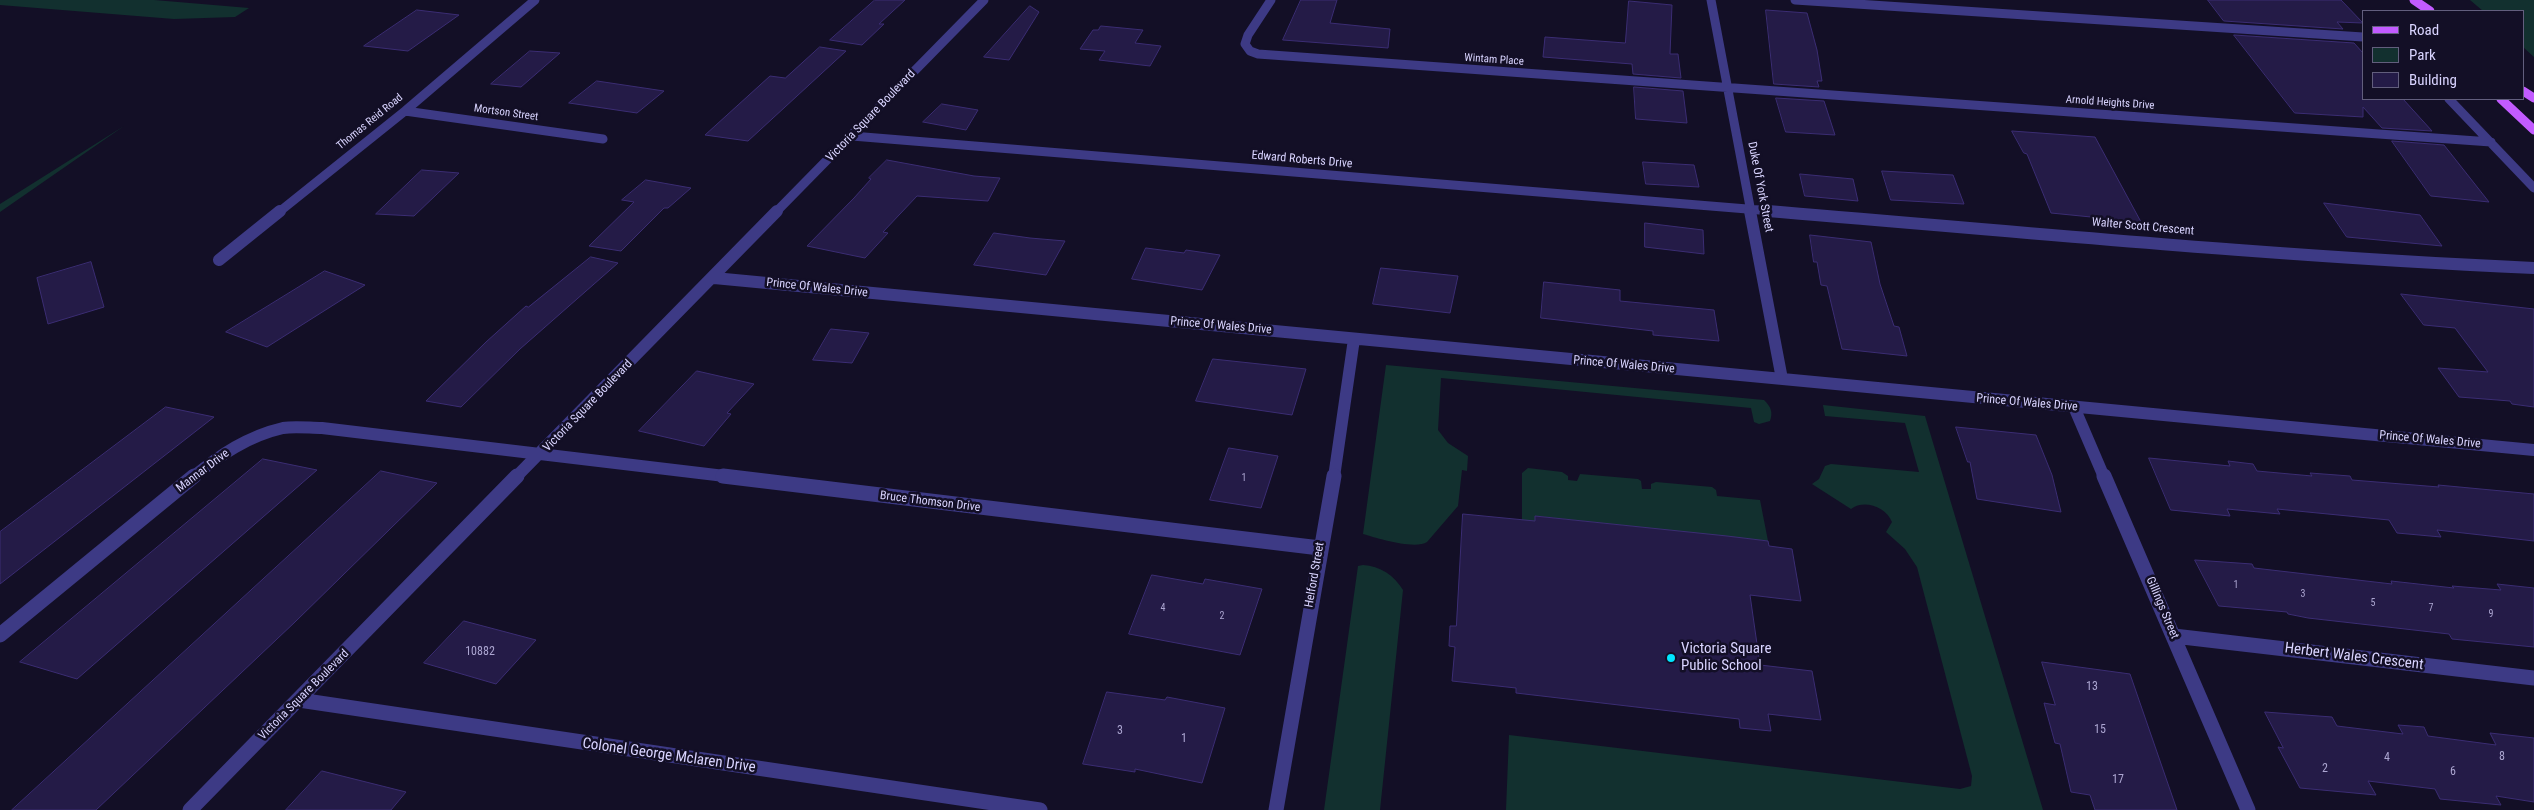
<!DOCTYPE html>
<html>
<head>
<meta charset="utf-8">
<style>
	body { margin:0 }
	#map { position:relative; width:2534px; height:810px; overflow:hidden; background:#130f26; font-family:"Roboto Condensed",sans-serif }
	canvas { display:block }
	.legend { position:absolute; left:2362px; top:10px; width:162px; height:90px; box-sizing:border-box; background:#130f26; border:1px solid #625e7d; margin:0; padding:6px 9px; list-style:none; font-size:15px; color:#d9d4ff }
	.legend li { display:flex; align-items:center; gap:10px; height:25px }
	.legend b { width:25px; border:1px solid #625e7d }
</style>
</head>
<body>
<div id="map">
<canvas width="2534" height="810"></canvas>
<ul class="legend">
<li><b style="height:6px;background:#c25bff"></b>Road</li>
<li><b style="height:14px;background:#12302f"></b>Park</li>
<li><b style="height:14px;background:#241b47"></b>Building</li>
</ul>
</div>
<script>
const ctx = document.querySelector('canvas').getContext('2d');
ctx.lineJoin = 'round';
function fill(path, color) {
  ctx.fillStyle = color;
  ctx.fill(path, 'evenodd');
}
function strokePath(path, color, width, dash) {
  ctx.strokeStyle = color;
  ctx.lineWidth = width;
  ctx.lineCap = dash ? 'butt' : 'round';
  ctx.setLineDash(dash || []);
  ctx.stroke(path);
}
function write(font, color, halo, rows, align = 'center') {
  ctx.font = font + ' "Roboto Condensed",sans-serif';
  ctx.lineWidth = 5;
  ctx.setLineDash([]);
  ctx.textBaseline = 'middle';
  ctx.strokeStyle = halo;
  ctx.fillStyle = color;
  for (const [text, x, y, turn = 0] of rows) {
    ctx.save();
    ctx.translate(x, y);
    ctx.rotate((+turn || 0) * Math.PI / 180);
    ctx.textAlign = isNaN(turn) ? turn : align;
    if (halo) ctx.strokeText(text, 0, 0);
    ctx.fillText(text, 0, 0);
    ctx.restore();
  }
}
const green = new Path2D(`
	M 0,0 L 154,0 L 249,8 L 235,17 L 174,19 L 0,5 Z
	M 2470,0 L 2534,0 L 2534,57 L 2523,47 L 2523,11 L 2483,11 Z
	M 124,126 L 0,212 L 0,204 Z
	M 1386,365 L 1764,400 C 1771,407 1773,412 1770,421 L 1759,424 L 1754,422 L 1751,408 L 1441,378 L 1438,430 L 1448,443 L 1468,456 L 1467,471 L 1462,470 L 1458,506 L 1427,542 C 1415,550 1376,538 1363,534 Z
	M 1823,405 L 1925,416 L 2043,810 L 1506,810 L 1509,735 L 1960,789 L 1971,786 L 1972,776 L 1917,567 L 1905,549 L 1886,532 L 1892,522 C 1886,507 1864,499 1851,509 L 1812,484 L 1819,479 L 1825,466 L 1831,464 L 1919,472 L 1905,423 L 1825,416 Z
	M 1528,468 L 1562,472 L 1568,476 L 1568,480 L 1577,481 L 1580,474 L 1638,479 L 1641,481 L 1642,489 L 1651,489 L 1651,484 L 1656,482 L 1712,487 L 1716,490 L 1717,496 L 1760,500 L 1768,541 L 1536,516 L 1535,522 L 1522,521 L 1522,473 Z
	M 1363,565 C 1380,566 1394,575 1403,590 L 1380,810 L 1324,810 L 1358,566 Z`);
const building = new Path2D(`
	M 875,0 L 905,0 L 879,24 L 884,24 L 862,45 L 830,40 Z
	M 1301,0 L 1337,0 L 1330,23 L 1390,29 L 1388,48 L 1283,40 Z
	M 2208,0 L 2341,0 L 2363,23 L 2337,22 L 2343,29 L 2224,21 Z
	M 1629,1 L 1672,5 L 1670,54 L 1678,54 L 1681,78 L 1633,74 L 1632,64 L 1543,57 L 1545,37 L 1625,43 Z
	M 1030,6 L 1039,12 L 1009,60 L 984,57 Z
	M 417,10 L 459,15 L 408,51 L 364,46 Z
	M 1766,10 L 1807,13 L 1817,50 L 1822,81 L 1817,81 L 1819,87 L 1774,84 Z
	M 1101,26 L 1143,30 L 1135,43 L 1161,46 L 1150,66 L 1099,60 L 1105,51 L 1080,49 L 1093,30 L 1098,30 Z
	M 2234,35 L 2354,43 L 2363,53 L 2363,99 L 2403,99 L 2432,131 L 2382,128 L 2363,107 L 2363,117 L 2295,113 Z
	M 820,47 L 846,51 L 748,141 L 705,135 L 770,76 L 785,78 Z
	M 530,51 L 560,53 L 521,87 L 491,84 Z
	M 597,81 L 664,91 L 637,113 L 569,103 Z
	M 1634,87 L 1683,91 L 1687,123 L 1636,119 Z
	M 1776,98 L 1824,101 L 1835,135 L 1786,132 Z
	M 942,104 L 978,110 L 966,130 L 923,122 Z
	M 2012,131 L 2095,137 L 2141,222 L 2051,213 L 2027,154 L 2024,153 Z
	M 2392,141 L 2444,145 L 2489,202 L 2431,196 Z
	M 887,160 L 974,176 L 1000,178 L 988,201 L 917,196 L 883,232 L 888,233 L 865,258 L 807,246 L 854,198 L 871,179 L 869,178 Z
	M 1643,162 L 1694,165 L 1699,187 L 1646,184 Z
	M 422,170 L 459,173 L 414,216 L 376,214 Z
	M 1882,171 L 1953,175 L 1964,204 L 1891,200 Z
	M 1800,174 L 1853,179 L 1858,201 L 1805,196 Z
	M 646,180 L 691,188 L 668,208 L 664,208 L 621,251 L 589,246 L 634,202 L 622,200 Z
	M 2324,203 L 2420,215 L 2442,246 L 2347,237 Z
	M 1645,223 L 1703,230 L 1704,254 L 1645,247 Z
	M 994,233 L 1030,238 L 1065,241 L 1046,275 L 974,265 Z
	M 1810,235 L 1871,242 L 1880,284 L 1894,326 L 1899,327 L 1907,356 L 1842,349 L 1827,286 L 1821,285 L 1817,262 L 1814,262 Z
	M 1146,248 L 1184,253 L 1186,250 L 1220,255 L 1202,290 L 1132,279 Z
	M 591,257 L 618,263 L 520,349 L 461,407 L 426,401 L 486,342 L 526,306 L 528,307 Z
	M 91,262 L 104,307 L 48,324 L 37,278 Z
	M 1381,268 L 1458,276 L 1450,313 L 1373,304 Z
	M 325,271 L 365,285 L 267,347 L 226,332 Z
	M 1544,282 L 1620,290 L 1620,301 L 1714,310 L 1719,341 L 1653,335 L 1653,331 L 1541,318 Z
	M 2401,294 L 2534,309 L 2534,407 L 2512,404 L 2510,401 L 2459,397 L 2438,368 L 2488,372 L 2455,328 L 2424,325 Z
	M 831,329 L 869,333 L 852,363 L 813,360 Z
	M 1213,359 L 1306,369 L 1292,415 L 1196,401 Z
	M 697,371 L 754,384 L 727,413 L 731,414 L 704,446 L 639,431 Z
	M 166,407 L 214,417 L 0,584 L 0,532 Z
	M 1956,427 L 2036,435 L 2052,475 L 2061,512 L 1977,499 L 1970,462 L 1968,462 Z
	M 1229,448 L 1278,456 L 1261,508 L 1210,500 Z
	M 2149,458 L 2230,466 L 2228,461 L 2253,464 L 2257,471 L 2312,476 L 2310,473 L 2350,476 L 2352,480 L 2439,487 L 2438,485 L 2534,494 L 2534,541 L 2437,530 L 2441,537 L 2397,533 L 2389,520 L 2277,509 L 2280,514 L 2227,509 L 2230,516 L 2171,510 Z
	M 263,459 L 317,470 L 77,679 L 20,662 Z
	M 381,471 L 437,483 L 295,622 L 96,810 L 12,810 Z
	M 1463,514 L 1535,521 L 1535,516 L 1727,536 L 1768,541 L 1769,546 L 1792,549 L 1801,601 L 1750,595 L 1760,665 L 1812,671 L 1821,720 L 1768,714 L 1771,731 L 1740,728 L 1739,719 L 1516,693 L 1516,688 L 1452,681 L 1455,647 L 1449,646 L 1450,626 L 1456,626 Z
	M 2195,560 L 2252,564 L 2254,568 L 2392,584 L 2391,581 L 2454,588 L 2452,586 L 2501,590 L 2497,584 L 2534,588 L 2534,647 L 2452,639 L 2449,634 L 2308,618 L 2288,614 L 2287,612 L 2219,606 Z
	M 1152,575 L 1203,584 L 1205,579 L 1262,589 L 1240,655 L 1129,634 Z
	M 464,621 L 536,640 L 496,684 L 424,663 Z
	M 2042,662 L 2130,674 L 2177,810 L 2095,810 L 2090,795 L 2071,792 L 2060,744 L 2055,743 L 2044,703 L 2055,705 Z
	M 1107,692 L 1165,700 L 1167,697 L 1225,708 L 1202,783 L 1135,769 L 1135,772 L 1083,764 Z
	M 2265,712 L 2332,717 L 2337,726 L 2403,734 L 2398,725 L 2424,727 L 2428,736 L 2496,745 L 2490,733 L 2534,738 L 2534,802 L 2496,796 L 2501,805 L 2440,799 L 2435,789 L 2368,781 L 2376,795 L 2300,788 L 2278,747 L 2283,748 Z
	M 322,771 L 406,792 L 391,810 L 286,810 Z`);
const minorFar2 = new Path2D(`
	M 1271,0 L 1248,35 L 1245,44 L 1250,51 L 1258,54 L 2491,142
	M 1711,0 L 1751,212
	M 1795,0 L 2363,37
	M 2449,99 L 2534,188
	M 405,111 L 603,139
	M 852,136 L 1784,212
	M 279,212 L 405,111 L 535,0
	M 776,212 L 984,0`);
const minorFar1 = new Path2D(`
	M 1750,211 L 1782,379
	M 1768,211 C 2023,232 2278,257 2534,268
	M 219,260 L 280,211
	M 714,278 L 2534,450
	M 2074,407 L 2104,477
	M 193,477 C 220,455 248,436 283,428 C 295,426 310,428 322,428 L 733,477
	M 516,477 L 777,211
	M 1334,477 L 1354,339`);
const minor = new Path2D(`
	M 723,476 L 1320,548
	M 2104,476 L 2248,810
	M 0,635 L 194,476
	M 2174,636 L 2534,678
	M 299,700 L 1040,810
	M 190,810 L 517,476
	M 1276,810 L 1334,476`);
const major = new Path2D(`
	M 2414,0 L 2430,11
	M 2523,91 L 2534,98
	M 2501,99 L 2534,130`);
const markers = [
	[1671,658,5,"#00e5ff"]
];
const numberNames = [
	["1",1244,478],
	["1",2236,585],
	["3",2303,594],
	["5",2373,603],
	["4",1163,608],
	["7",2431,608],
	["9",2491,614],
	["2",1222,616]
];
const farStreetnames = [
	["Wintam Place",1494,60,4],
	["Arnold Heights Drive",2110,103,4],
	["Mortson Street",506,113,8],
	["Thomas Reid Road",370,122,-39]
];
const streetNames = [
	["Victoria Square Boulevard",871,116,-46],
	["Edward Roberts Drive",1302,160,5],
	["Duke Of York Street",1760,187,79],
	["Walter Scott Crescent",2143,227,5],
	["Prince Of Wales Drive",817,288,6],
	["Prince Of Wales Drive",1221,326,5],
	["Prince Of Wales Drive",1624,365,5],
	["Prince Of Wales Drive",2027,403,5],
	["Victoria Square Boulevard",588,406,-46],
	["Prince Of Wales Drive",2430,440,5],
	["Mannar Drive",203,471,-37],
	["Bruce Thomson Drive",930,502,7],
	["Helford Street",1315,575,-80],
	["Gillings Street",2162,608,67],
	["Victoria Square Boulevard",304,695,-45]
];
const nearNumbernames = [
	["10882",480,652],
	["13",2092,687],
	["15",2100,730],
	["3",1120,731],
	["1",1184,739],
	["8",2502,757],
	["4",2387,758],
	["2",2325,769],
	["6",2453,772],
	["17",2118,780]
];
const nearPoinames = [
	["Victoria Square",1681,649],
	["Public School",1681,666]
];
const nearStreetnames = [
	["Herbert Wales Crescent",2354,657,7],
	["Colonel George Mclaren Drive",669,756,8]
];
fill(green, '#12302f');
fill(building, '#241b47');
strokePath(building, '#3b2d73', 1);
strokePath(minorFar2, '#3d3a85', 9);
strokePath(minorFar1, '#3d3a85', 12);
strokePath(minor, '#3d3a85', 15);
strokePath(major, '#c25bff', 9);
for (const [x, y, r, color] of markers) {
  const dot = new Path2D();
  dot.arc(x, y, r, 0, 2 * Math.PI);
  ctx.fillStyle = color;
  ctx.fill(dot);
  strokePath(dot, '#130f26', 2);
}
write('10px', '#aca6d1', null, numberNames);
write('11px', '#d9d4ff', '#130f26', farStreetnames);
write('12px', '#d9d4ff', '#130f26', streetNames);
write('12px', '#aca6d1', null, nearNumbernames);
write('15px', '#d9d4ff', '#130f26', nearPoinames, 'left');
write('15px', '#d9d4ff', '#130f26', nearStreetnames);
</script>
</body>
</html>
